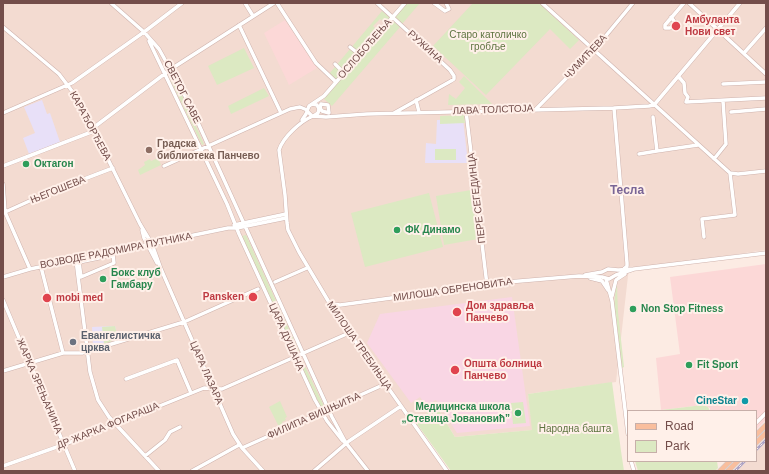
<!DOCTYPE html>
<html>
<head>
<meta charset="utf-8">
<style>
	body { margin:0 }
	#map { position:relative; width:769px; height:474px; overflow:hidden; background:#fcebe3; font-family:Helvetica,sans-serif }
	canvas { display:block }
	.frame { position:absolute; inset:0; border:4px solid #734d4a; pointer-events:none }
	.legend { position:absolute; left:627px; top:410px; width:130px; height:52px; box-sizing:border-box; background:#fff0e9; border:1px solid #c7afa9; margin:0; padding:5px 7px; list-style:none; font-size:12px; color:#734d4a }
	.legend li { display:flex; align-items:center; gap:8px; height:20px }
	.legend b { width:20px; border:1px solid #c7afa9 }
</style>
</head>
<body>
<div id="map">
<canvas width="769" height="474"></canvas>
<div class="frame"></div>
<ul class="legend">
<li><b style="height:5px;background:#f9be9d"></b>Road</li>
<li><b style="height:11px;background:#dce9c2"></b>Park</li>
</ul>
</div>
<script>
const ctx = document.querySelector('canvas').getContext('2d');
ctx.lineJoin = 'round';
function fill(path, color) {
  ctx.fillStyle = color;
  ctx.fill(path, 'evenodd');
}
function strokePath(path, color, width, dash) {
  ctx.strokeStyle = color;
  ctx.lineWidth = width;
  ctx.lineCap = dash ? 'butt' : 'round';
  ctx.setLineDash(dash || []);
  ctx.stroke(path);
}
function write(font, color, halo, rows, align = 'center') {
  ctx.font = font + ' Helvetica,sans-serif';
  ctx.lineWidth = 4;
  ctx.setLineDash([]);
  ctx.textBaseline = 'middle';
  ctx.strokeStyle = halo;
  ctx.fillStyle = color;
  for (const [text, x, y, turn = 0] of rows) {
    ctx.save();
    ctx.translate(x, y);
    ctx.rotate((+turn || 0) * Math.PI / 180);
    ctx.textAlign = isNaN(turn) ? turn : align;
    if (halo) ctx.strokeText(text, 0, 0);
    ctx.fillText(text, 0, 0);
    ctx.restore();
  }
}
const residential = new Path2D(`
	M 3,3 L 766,3 L 766,250 L 656,266 L 629,267 L 616,382 L 528,394 L 533,430 L 455,437 L 435,404 L 417,424 L 447,471 L 3,471 Z
	M 766,442 L 766,471 L 737,471 L 747,461 L 756,461 L 756,452 Z`);
const commercial = new Path2D(`
	M 285,20 L 317,68 L 289,85 L 264,33 Z
	M 766,264 L 766,420 L 756,430 L 756,411 L 710,411 L 710,408 L 703,405 L 661,410 L 656,358 L 680,354 L 670,277 Z`);
const education = new Path2D(`
	M 42,100 L 47,114 L 50,113 L 60,142 L 29,154 L 23,138 L 35,133 L 24,107 Z
	M 463,119 L 468,163 L 425,163 L 426,143 L 436,144 L 437,120 Z
	M 115,326 L 118,339 L 93,346 L 92,327 Z`);
const medical = new Path2D(`
	M 512,297 L 530,426 L 457,433 L 436,400 L 426,406 L 420,397 L 411,403 L 367,343 L 380,314 Z`);
const green = new Path2D(`
	M 407,3 L 420,3 L 402,24 L 395,17 Z
	M 473,3 L 539,3 L 579,40 L 570,49 L 550,29 L 486,95 L 433,46 Z
	M 382,11 L 390,18 L 386,23 L 380,19 L 373,26 L 378,31 L 336,80 L 329,74 Z
	M 392,20 L 400,27 L 332,106 L 324,99 L 327,94 Z
	M 244,48 L 254,68 L 217,85 L 208,66 Z
	M 171,76 L 180,91 L 204,144 L 202,145 L 169,77 Z
	M 464,76 L 492,104 L 448,105 L 449,94 L 456,99 L 465,88 L 459,82 Z
	M 264,88 L 269,96 L 231,114 L 228,106 Z
	M 464,115 L 465,123 L 440,124 L 440,116 Z
	M 435,149 L 456,149 L 456,160 L 435,160 Z
	M 158,158 L 161,165 L 140,175 L 138,170 L 145,165 L 144,162 L 150,159 L 151,161 Z
	M 471,190 L 478,239 L 444,245 L 436,196 Z
	M 429,193 L 443,247 L 365,267 L 351,213 Z
	M 246,235 L 299,351 L 296,352 L 285,332 L 242,236 Z
	M 616,285 L 617,285 L 618,312 L 624,367 L 622,368 L 618,347 L 614,308 Z
	M 115,326 L 118,339 L 104,344 L 102,327 Z
	M 302,360 L 324,406 L 321,407 L 310,387 L 299,362 Z
	M 612,382 L 621,451 L 624,471 L 451,471 L 417,424 L 435,404 L 455,437 L 532,430 L 528,394 Z
	M 280,401 L 287,417 L 285,418 L 286,420 L 282,422 L 283,425 L 279,427 L 269,407 Z
	M 523,402 L 526,423 L 513,424 L 511,403 Z
	M 703,405 L 708,407 L 710,411 L 653,411 Z
	M 635,461 L 717,461 L 718,468 L 715,471 L 638,471 Z`);
const minor = new Path2D(`
	M 111,3 L 144,32 L 159,49 L 189,103 L 332,417 L 346,443
	M 245,3 L 253,16
	M 277,3 L 316,63 L 336,82
	M 377,3 L 450,70 L 454,76 L 454,79 L 451,81 L 394,113
	M 434,3 L 445,11 L 449,9 L 446,3
	M 542,3 L 730,173
	M 689,3 L 766,74
	M 671,17 L 674,21 L 675,24 L 670,28 L 665,28 L 665,25 L 684,3
	M 239,25 L 281,113
	M 3,27 L 59,74 L 72,91 L 94,131 L 140,224 L 152,244 L 161,269 L 233,434 L 242,448 L 263,471
	M 149,41 L 227,204 L 239,234 L 315,400 L 327,421 L 342,440 L 346,443 L 368,471
	M 350,47 L 360,55
	M 744,53 L 766,28
	M 335,64 L 344,73
	M 678,76 L 684,83 L 685,93 L 688,97 L 686,102 L 766,98
	M 723,84 L 766,82
	M 416,100 L 419,112
	M 312,104 L 317,105 L 319,109 L 318,113 L 315,115
	M 321,104 L 328,105 L 329,113 L 322,111 L 320,108 Z
	M 654,105 L 740,3
	M 614,108 L 627,263 L 627,266 L 623,270
	M 536,109 L 594,50 L 633,3
	M 307,111 L 312,116 L 326,117 L 367,114 L 614,108 L 649,106 L 654,105
	M 466,111 L 487,285
	M 731,112 L 766,109
	M 3,113 L 72,83 L 144,32 L 182,3
	M 313,116 C 301,121 283,137 279,150 L 285,195 L 287,223 L 288,230 L 299,252 L 336,314 L 447,471
	M 653,117 L 657,151 L 698,145
	M 302,120 L 306,114 L 309,106 L 324,96 L 405,3
	M 93,128 L 171,69 L 274,3
	M 639,154 L 657,151
	M 714,159 L 726,144 L 723,101
	M 3,166 L 94,131
	M 164,166 L 290,109 L 300,107 L 307,110
	M 730,173 L 738,174 L 766,171
	M 3,184 L 5,212 L 30,269
	M 3,213 L 45,194 L 113,168
	M 234,225 L 286,214
	M 142,230 L 144,238 L 157,263
	M 704,237 L 702,219 L 735,215 L 730,173
	M 113,255 L 114,263 L 81,277 L 79,262 Z
	M 76,260 L 90,372 L 98,400 L 109,417 L 159,471
	M 41,267 L 63,353
	M 585,275 L 602,272 L 608,269 L 618,270 L 634,269 L 766,253
	M 3,277 L 30,269 L 228,228 L 237,228 L 286,218
	M 590,278 L 602,281 L 608,290
	M 606,279 L 612,301 L 628,434
	M 275,282 L 307,268
	M 612,296 L 616,280 L 625,274
	M 3,300 L 75,471
	M 330,302 L 333,304 L 340,305 L 508,282 L 579,276 L 602,277 L 609,279 L 616,275 L 634,269
	M 3,371 L 63,353 L 82,353 L 184,322 L 258,289
	M 126,379 L 177,360 L 191,393
	M 756,423 L 766,413
	M 242,448 L 385,384
	M 145,456 L 165,440 L 170,432 L 180,427
	M 631,461 L 634,471
	M 3,466 L 68,443 L 204,388 L 222,389 L 349,333
	M 192,471 L 239,445
	M 314,471 L 349,441 L 401,406`);
const major = new Path2D(`
	M 756,435 L 766,425
	M 756,443 L 766,433
	M 720,471 L 730,461
	M 728,471 L 738,461`);
const rail = new Path2D(`
	M 756,450 L 766,440
	M 735,471 L 745,461`);
const markers = [
	[676,26,5,"#e0444e"],
	[149,150,4,"#8d6e63"],
	[26,164,4,"#2e9e5b"],
	[397,230,4,"#2e9e5b"],
	[103,279,4,"#2e9e5b"],
	[253,297,5,"#e0444e"],
	[47,298,5,"#e0444e"],
	[633,309,4,"#2e9e5b"],
	[457,312,5,"#e0444e"],
	[73,342,4,"#6b7280"],
	[689,365,4,"#2e9e5b"],
	[455,370,5,"#e0444e"],
	[745,401,4,"#0f9aa8"],
	[518,413,4,"#2e9e5b"]
];
const healthNames = [
	["Амбуланта",685,20],
	["Нови свет",685,32],
	["Pansken",244,297,"right"],
	["mobi med",56,298],
	["Дом здравља",466,306],
	["Панчево",466,318],
	["Општа болница",464,364],
	["Панчево",464,376]
];
const parkNames = [
	["Старо католичко",488,35],
	["гробље",488,47],
	["Народна башта",575,429]
];
const streetNames = [
	["РУЖИНА",425,47,42],
	["ОСЛОБОЂЕЊА",365,49,-49],
	["ЧУМИЋЕВА",586,57,-47],
	["СВЕТОГ САВЕ",182,92,63],
	["ЛАВА ТОЛСТОЈА",493,110,-2],
	["КАРАЂОРЂЕВА",90,126,62],
	["ЊЕГОШЕВА",58,190,-22],
	["ПЕРЕ СЕГЕДИНЦА",477,198,-97],
	["ВОЈВОДЕ РАДОМИРА ПУТНИКА",116,251,-11],
	["МИЛОША ОБРЕНОВИЋА",453,290,-8],
	["ЦАРА ДУШАНА",286,337,66],
	["МИЛОША ТРЕБИЊЦА",359,346,55],
	["ЦАРА ЛАЗАРА",206,373,66],
	["ЖАРКА ЗРЕЊАНИНА",39,386,67],
	["ФИЛИПА ВИШЊИЋА",314,416,-24],
	["ДР ЖАРКА ФОГАРАША",108,426,-22]
];
const educationNames = [
	["Градска",157,144],
	["библиотека Панчево",157,156]
];
const leisureNames = [
	["Октагон",34,164],
	["ФК Динамо",405,230],
	["Бокс клуб",111,273],
	["Гамбару",111,285],
	["Non Stop Fitness",641,309],
	["Fit Sport",697,365],
	["Медицинска школа",510,407,"right"],
	["„Стевица Јовановић”",510,419,"right"]
];
const worshipNames = [
	["Евангелистичка",81,336],
	["црква",81,348]
];
const cultureNames = [
	["CineStar",737,401]
];
const quarterNames = [
	["Тесла",627,191]
];
fill(residential, '#f3dbd1');
fill(commercial, '#fcd8d7');
fill(education, '#e8e0f8');
fill(medical, '#f9d6e4');
fill(green, '#dce9c2');
strokePath(minor, '#cfb3ad', 4.5);
strokePath(major, '#d5cac9', 5.5);
strokePath(minor, '#fff', 3.5);
strokePath(major, '#f9be9d', 4.5);
strokePath(rail, '#aba2c4', 2.5);
strokePath(rail, '#fff0e9', 1, [3]);
for (const [x, y, r, color] of markers) {
  const dot = new Path2D();
  dot.arc(x, y, r, 0, 2 * Math.PI);
  ctx.fillStyle = color;
  ctx.fill(dot);
  strokePath(dot, '#fff0e9', 1.5);
}
write('bold 10px', '#be3a42', '#fff0e9', healthNames, 'left');
write('10px', '#5d733f', '#fff0e9', parkNames);
write('10px', '#734d4a', '#fff0e9', streetNames);
write('bold 10px', '#785e54', '#fff0e9', educationNames, 'left');
write('bold 10px', '#27864d', '#fff0e9', leisureNames, 'left');
write('bold 10px', '#5b616d', '#fff0e9', worshipNames, 'left');
write('bold 10px', '#0d838f', '#fff0e9', cultureNames, 'right');
write('bold 12px', '#796596', '#fff0e9', quarterNames);
</script>
</body>
</html>
